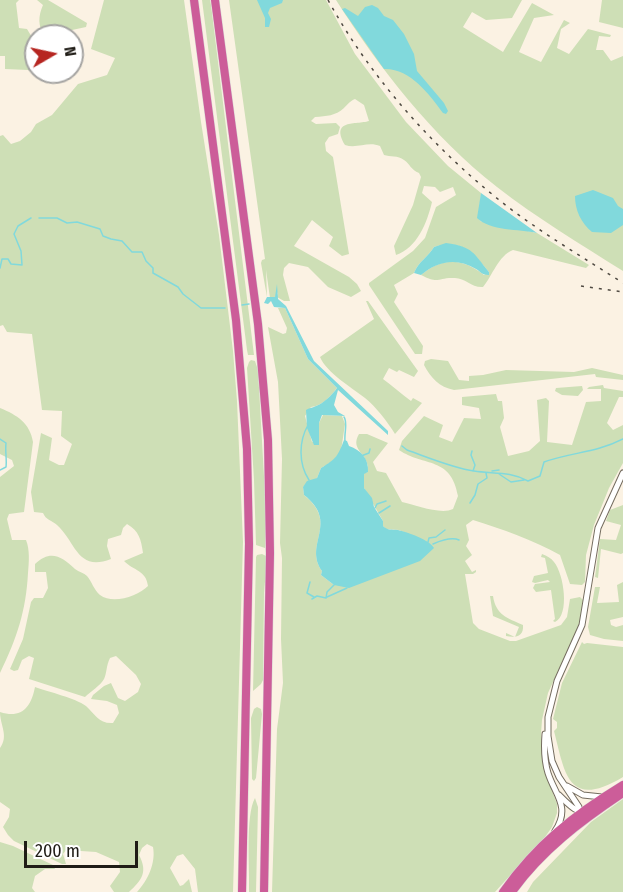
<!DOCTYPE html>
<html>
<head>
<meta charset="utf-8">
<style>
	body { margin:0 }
	#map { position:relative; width:623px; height:892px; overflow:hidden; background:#fbf2e3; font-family:"Fira Sans Condensed",sans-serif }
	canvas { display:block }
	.north { position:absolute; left:24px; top:24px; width:60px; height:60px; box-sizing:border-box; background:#fff; border:2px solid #a5a4a2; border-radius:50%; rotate:81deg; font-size:16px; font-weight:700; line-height:24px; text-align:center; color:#1f1c16 }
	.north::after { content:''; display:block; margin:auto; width:21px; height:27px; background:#b62621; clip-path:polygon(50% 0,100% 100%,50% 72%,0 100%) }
	.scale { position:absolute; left:24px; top:841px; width:114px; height:27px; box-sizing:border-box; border:3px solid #1f1c16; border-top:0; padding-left:8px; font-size:18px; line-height:21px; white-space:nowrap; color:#1f1c16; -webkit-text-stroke:4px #fff; paint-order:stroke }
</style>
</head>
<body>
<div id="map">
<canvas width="623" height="892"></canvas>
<div class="north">N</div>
<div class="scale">200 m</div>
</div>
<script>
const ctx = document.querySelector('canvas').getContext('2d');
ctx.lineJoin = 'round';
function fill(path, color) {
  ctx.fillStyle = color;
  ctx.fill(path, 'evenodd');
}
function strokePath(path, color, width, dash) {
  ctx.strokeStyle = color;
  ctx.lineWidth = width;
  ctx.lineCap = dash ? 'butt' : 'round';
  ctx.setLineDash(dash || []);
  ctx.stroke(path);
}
const green = new Path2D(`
	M 0,0 L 19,0 L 16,3 L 19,28 L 27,29 L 36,44 L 36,72 L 49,72 L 36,74 L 28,70 L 5,69 L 5,56 L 0,56 Z
	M 37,0 L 48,0 L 87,23 L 86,27 L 72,30 L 64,36 L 44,36 C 38,25 38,17 43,5 Z
	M 104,0 L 184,0 L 201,122 L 219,235 L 233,351 L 237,401 L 243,542 L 233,892 L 198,892 L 195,869 L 183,854 L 177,856 L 170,868 L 180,886 L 183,885 L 189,879 L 192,892 L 137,892 C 148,880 156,863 153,847 L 147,844 L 142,848 L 139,855 C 148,872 142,880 129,892 L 114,892 L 110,886 L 120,872 L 119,862 L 96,852 L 66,850 L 63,854 L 66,864 L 62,864 L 14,841 L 8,835 L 3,827 L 9,817 L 10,809 L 0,802 L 0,748 C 9,736 0,725 0,712 C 21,719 31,708 35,687 C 49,692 75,698 86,706 C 95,714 99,724 113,723 L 119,713 L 117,705 L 107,701 L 91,699 L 93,695 L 104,686 L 111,683 L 118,698 L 125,701 L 138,692 L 141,684 L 136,675 L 116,656 L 110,658 C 106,666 107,673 104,679 C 101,685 90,692 85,697 L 29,679 L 34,658 L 29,656 L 22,660 L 18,670 L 14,671 L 10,669 L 23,639 L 31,602 L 34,598 L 43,598 L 48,588 L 46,572 L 35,572 L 35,564 C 51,549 62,557 75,569 C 79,572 84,573 87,576 C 92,582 94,590 100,595 C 113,605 138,596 148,586 C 146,570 134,571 124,561 L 143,553 C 141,539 139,531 127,524 L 123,528 L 121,535 L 108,539 L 107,546 L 111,559 C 77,572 76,542 57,525 C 51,520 46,520 43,513 L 34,512 L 31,492 L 41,433 L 52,438 L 49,460 L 59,465 L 64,465 L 72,444 L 61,436 L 62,411 L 42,410 L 32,334 L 7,332 L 3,325 L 0,326 L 0,136 L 3,135 L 11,144 L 20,141 L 31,132 L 36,124 L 52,115 L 78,84 L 107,75 L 115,58 L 91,49 Z
	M 202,0 L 210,0 L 211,5 L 254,355 L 248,355 L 247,350 Z
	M 229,0 L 326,0 L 355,54 L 406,122 L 448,166 L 481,193 C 481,204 477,210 480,221 L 537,233 L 589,265 L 586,268 L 513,250 C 498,256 493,275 483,287 C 472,288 465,278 455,278 C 437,277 440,285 421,275 C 443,257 462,258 484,275 L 489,272 C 472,252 462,239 434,247 C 428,257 418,262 414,273 L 394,285 L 398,294 L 394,302 L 423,346 L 422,354 L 415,354 L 369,285 L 369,283 L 413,251 L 425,238 L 436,207 L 456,195 L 453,187 L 440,192 L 435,187 L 424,186 L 422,193 L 432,202 C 427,223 417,248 396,255 L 394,246 L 413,205 L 421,177 L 419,173 C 411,170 410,164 404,160 C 398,155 390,157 384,155 L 380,146 C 368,141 357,149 345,145 C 330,119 356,125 369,121 L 364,105 L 355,99 C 350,101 348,104 344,108 C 335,116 327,116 315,117 L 311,121 L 316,124 L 336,123 L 340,127 L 338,134 L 329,137 L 325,143 L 326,151 L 333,157 L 349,254 L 342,256 L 329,246 L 333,237 L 312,220 L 294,246 L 349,277 L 357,284 L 361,291 L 351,297 L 328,287 L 308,267 L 289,263 L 284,268 L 283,275 L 290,301 L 284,301 L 277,297 L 278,292 L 275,297 L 270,298 L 266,270 L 267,297 L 261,263 L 262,260 L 265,259 Z
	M 336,0 L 522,0 L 512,18 L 486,20 L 472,12 L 463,27 L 503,52 L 532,3 L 554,15 L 534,18 L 519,52 L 541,62 L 564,20 L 570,23 L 561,29 L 557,48 L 569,54 L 588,29 L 611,35 L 610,37 L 599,36 L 596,50 L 603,50 L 611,61 L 623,56 L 623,271 C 580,244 537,218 497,187 C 432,136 380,69 336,0 Z
	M 602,0 L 623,0 L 623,28 L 599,22 Z
	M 366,301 L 368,301 L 418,371 L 414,377 L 399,370 L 397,372 L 389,368 L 383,379 C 393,386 401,394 411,401 L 413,398 L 422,403 L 395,434 C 387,421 376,407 365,398 C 352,388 326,372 320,357 L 374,319 Z
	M 278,308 L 285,308 L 308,359 L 337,388 C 331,396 322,406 311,407 L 305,416 L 312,442 L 319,439 L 319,423 L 323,415 L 342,416 L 345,424 L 341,451 L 333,461 L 321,468 L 317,478 L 303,487 L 304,495 C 340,524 303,544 322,571 L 321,575 L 334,585 L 418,538 L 399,530 L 386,529 L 383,526 L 383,521 L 364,488 L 364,473 L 368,472 C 370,453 349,451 359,434 L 367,434 L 388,443 L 373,462 L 377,471 L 386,473 L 402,502 C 415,505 441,515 453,509 L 458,496 C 451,456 424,467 399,450 L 402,441 L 424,416 L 443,425 L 439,437 L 452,442 L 464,418 L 481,419 L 479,408 L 462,405 L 462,397 L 496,394 L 498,401 L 502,401 L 504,418 L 500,427 L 508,456 L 529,451 L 540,441 L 537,400 L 546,398 L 549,401 L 547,442 L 572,445 L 586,402 L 601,401 L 601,389 L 587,389 L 589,387 L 603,385 L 604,388 L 623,391 L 623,397 L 619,397 L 607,423 L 613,430 L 623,425 L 623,463 L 609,488 L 594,525 L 586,555 L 585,582 L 582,585 L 570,584 L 560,555 C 533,540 502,529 473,520 L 466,525 L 469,540 L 466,546 L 472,555 L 465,561 L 472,572 L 476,570 L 476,572 L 473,574 L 465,574 L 473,623 L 479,629 L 510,641 L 516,641 L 561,625 L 567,617 L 570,599 L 580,597 L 583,600 L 580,623 L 548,693 L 542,720 L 541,734 L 543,760 L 548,780 L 557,804 L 557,813 L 552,827 L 545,837 L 495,892 L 272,892 L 277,729 L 283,683 L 281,639 L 282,558 L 280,543 L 282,459 L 278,382 L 268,327 L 283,334 L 286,333 L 287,328 Z
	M 431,359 L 448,361 L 459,380 L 469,381 L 469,376 L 483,375 L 506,370 L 574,372 L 592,368 L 623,375 L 623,380 L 596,377 L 595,374 L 454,390 C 439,387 431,378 424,365 L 425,361 Z
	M 251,360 L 255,361 L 258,370 L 265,494 L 265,548 L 256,545 L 254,480 L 247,368 L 249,362 Z
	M 582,386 L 583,390 L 578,396 L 562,395 L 555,391 L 556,388 Z
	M 0,408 C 17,415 30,423 33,442 L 24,512 L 9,514 L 7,519 L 12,540 L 26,540 C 30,550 29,562 28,573 C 26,611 17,638 0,673 L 0,477 L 14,466 L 12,460 L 0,454 Z
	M 623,505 L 623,553 L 621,554 L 601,549 L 598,578 L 595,577 L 600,539 L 616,540 L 621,525 L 606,521 L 610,510 Z
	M 262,554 L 266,556 L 267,559 L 264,593 L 263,680 L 261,684 L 253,691 L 256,557 L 257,555 Z
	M 542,554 C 547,556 551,558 554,562 C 564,574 570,615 555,622 L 553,621 L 555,619 L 551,590 L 536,592 L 533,588 L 535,584 L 550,582 L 548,580 L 535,583 L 532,582 L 534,576 L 548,573 L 545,558 L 541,557 Z
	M 623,582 L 623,617 L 610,620 L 611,625 L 616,627 L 623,625 L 623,641 L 604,639 L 590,635 L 588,627 L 595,587 L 600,587 L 597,603 L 619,602 L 617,585 Z
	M 490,596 L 493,596 C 496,615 507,618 523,625 C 524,637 515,638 506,636 L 506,633 L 515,637 L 519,627 L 493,616 Z
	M 582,642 L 584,644 L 587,643 L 623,647 L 623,777 C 568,810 565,774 554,731 L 557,728 L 557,722 L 553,719 L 562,683 Z
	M 257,707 L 261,709 L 262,714 L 256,778 L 254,781 L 252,779 L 251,718 L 254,709 Z
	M 255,798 L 258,807 L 256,892 L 249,892 C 250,870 245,816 255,798 Z
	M 623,799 L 623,892 L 527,892 L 533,882 L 591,822 Z
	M 0,842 L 13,846 L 53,865 L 55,869 L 45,869 L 35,876 L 32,888 L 35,892 L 0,892 Z`);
const water = new Path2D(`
	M 257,0 L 283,0 L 282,3 L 270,8 L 268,13 L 271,19 L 269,27 L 265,27 L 265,18 Z
	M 372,5 L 378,8 L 384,16 L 393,20 L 404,34 L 414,54 L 417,71 L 444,103 L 448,111 L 446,114 L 443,113 C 429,94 410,68 384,69 L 342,9 L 345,8 L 358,16 L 365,7 Z
	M 593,190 L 613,198 L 618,206 L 623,209 L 623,225 L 611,233 L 592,232 C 581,223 575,210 575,196 Z
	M 481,193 L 537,233 C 519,229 490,231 477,218 Z
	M 446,243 C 474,247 473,253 489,272 L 489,275 C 482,275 481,272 476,269 C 457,257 437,261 421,275 L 414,273 C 418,262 428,257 434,247 Z
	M 277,284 L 278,299 L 286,306 L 314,361 L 388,431 L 388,435 L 338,390 L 334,405 L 338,412 L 345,416 L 322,415 L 319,423 L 319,445 L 314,445 L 307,428 L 306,410 C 309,408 312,408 316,406 C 324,403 332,395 337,388 L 308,359 L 285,308 L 274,307 L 271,301 L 268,304 L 264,303 L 267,297 L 275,297 Z
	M 344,440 L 347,441 L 349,446 C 361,450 369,459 368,472 L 364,474 L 364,488 L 372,498 L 374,507 L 383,521 L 383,526 C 388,531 391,529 398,530 C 407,532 430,540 434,548 L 420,561 L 349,588 L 334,585 L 321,575 L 322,571 C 303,544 340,523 304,495 L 303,487 L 307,481 L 317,478 L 321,468 C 336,459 338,456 344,440 Z`);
const stream = new Path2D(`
	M 39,218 L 57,218 L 67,223 L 77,222 L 100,229 L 103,236 L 111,239 L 122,241 L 132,252 L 142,252 L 146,261 L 153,268 L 153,273 L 178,287 L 183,294 L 201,308 L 225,308
	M 0,268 L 2,259 L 8,259 L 11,264 L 22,265 L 21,251 L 14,234 L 18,226 L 31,218
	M 242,305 L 249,304
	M 344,417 C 348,423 344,433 345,441
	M 308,425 C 299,441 298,463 309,480
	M 0,439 L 6,443 C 5,452 7,459 6,467 L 0,470
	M 402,446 L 407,450 C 427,457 453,468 474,471 C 493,474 510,471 528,481 L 540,476 L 544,462 C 572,452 596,453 623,439
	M 472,451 L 471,455 L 475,465 L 473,471
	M 361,456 L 369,453 L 370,449
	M 492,471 L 499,470
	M 499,474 L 511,482 L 524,480
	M 470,503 L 475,495 L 478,484 L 487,478 L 486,473
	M 375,508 L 377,504 L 386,501
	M 379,513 L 390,506
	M 428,542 L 429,538 L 436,537 L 445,530
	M 433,544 C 440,541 452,537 459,540
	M 310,582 L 307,593 L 314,597
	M 327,597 L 347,588
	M 312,599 L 317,596 L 326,598 L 327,592 L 334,585`);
const minor = new Path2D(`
	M 545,734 C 544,747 544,760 548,773 C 555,795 571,807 555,831
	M 567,786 L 583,795 L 602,797
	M 559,795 C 569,805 577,814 592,814
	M 580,816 L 579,807 L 559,777 L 552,761 L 548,736 L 548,717 L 557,681 L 582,625 L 598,528 L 623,473`);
const highway = new Path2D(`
	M 194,0 L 236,320 L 247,449 L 249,544 L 242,892
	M 215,0 L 258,324 L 268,440 L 270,553 L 264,892
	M 503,892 C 537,844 574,815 623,785
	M 512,892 C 541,851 581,821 623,793`);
const rail = new Path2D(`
	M 328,0 C 372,80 436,151 508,207 C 545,235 584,258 623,283
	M 581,286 L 623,292`);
fill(green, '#cedfb6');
fill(water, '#81d9dc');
strokePath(stream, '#81d9dc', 1.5);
strokePath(minor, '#746c5f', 7);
strokePath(highway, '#d7d6d5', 9);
strokePath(minor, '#fff', 5);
strokePath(highway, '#cc5d99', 8);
strokePath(rail, '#4f4a42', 1.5, [3, 6]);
</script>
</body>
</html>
